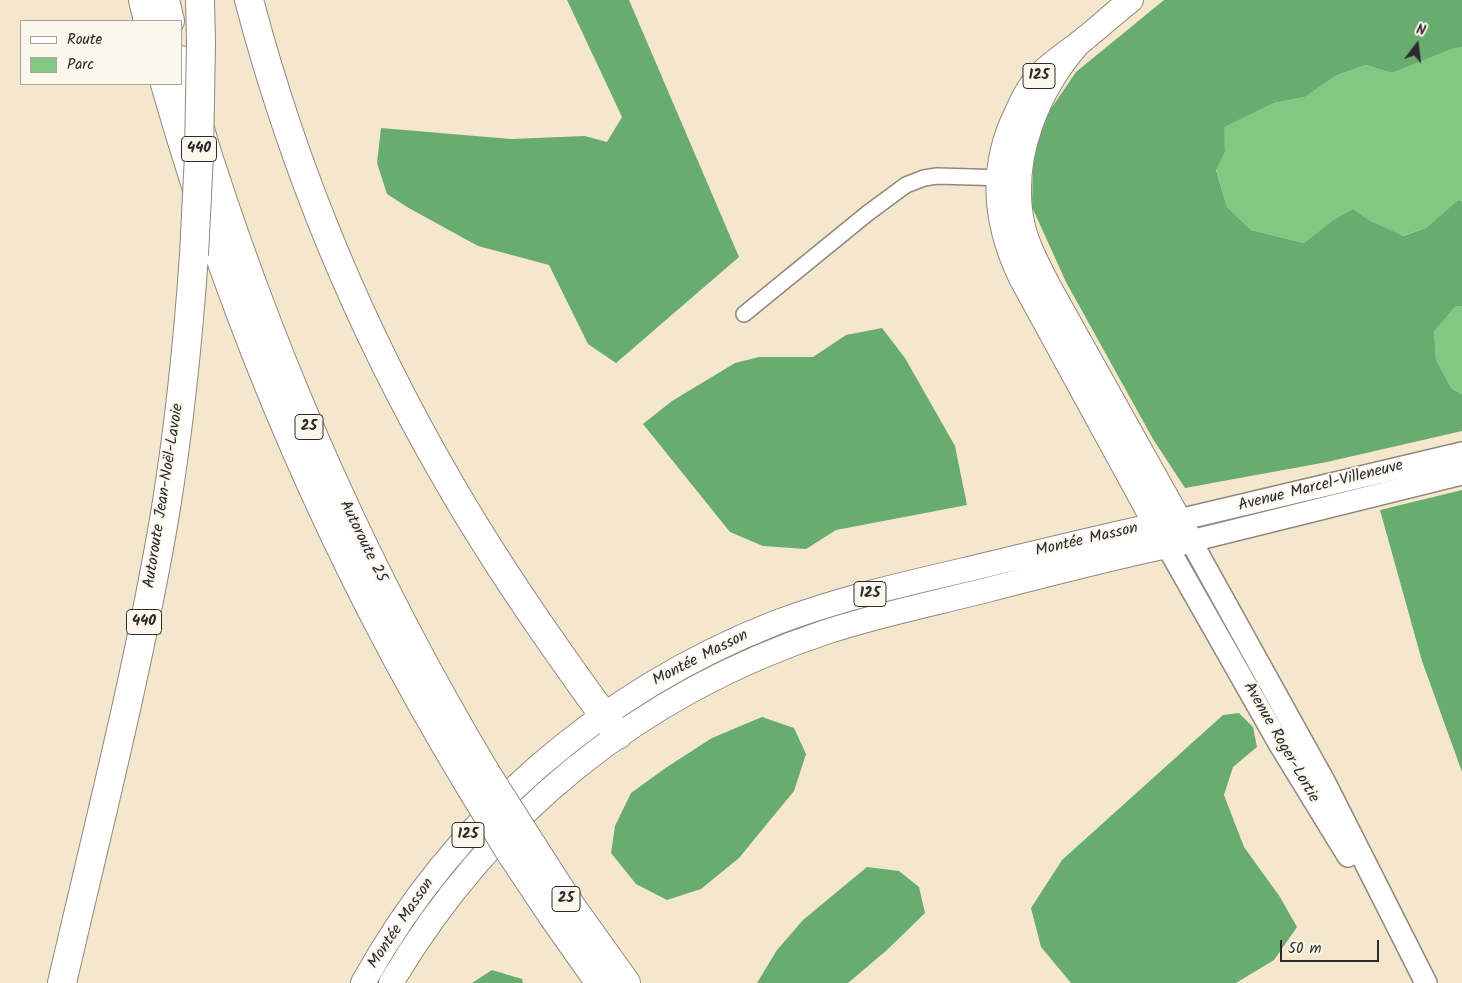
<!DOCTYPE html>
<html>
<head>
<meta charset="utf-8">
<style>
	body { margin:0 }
	#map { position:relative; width:1462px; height:983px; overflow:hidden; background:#f5e6ce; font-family:Kalam,sans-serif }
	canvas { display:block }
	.legend { position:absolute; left:20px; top:20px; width:162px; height:65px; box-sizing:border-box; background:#fbf7ec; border:1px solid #a8a59f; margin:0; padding:6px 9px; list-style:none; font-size:15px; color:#2b2b2b }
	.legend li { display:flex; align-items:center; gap:10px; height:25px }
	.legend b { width:25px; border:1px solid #a8a59f }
	.north { position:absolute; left:1392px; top:20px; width:50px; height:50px; -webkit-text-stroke:4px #fbf7ec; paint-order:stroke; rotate:15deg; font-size:14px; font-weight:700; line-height:20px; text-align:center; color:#2b2b2b }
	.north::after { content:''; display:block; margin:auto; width:18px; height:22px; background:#2b2b2b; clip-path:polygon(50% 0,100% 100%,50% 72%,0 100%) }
	.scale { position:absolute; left:1280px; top:940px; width:99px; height:22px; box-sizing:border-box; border:2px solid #2b2b2b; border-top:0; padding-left:6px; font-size:15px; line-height:18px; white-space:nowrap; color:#2b2b2b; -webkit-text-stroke:4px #fbf7ec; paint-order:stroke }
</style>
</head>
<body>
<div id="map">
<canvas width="1462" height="983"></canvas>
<ul class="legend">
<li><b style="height:6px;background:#fff"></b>Route</li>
<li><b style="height:14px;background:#82c882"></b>Parc</li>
</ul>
<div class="north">N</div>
<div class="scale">50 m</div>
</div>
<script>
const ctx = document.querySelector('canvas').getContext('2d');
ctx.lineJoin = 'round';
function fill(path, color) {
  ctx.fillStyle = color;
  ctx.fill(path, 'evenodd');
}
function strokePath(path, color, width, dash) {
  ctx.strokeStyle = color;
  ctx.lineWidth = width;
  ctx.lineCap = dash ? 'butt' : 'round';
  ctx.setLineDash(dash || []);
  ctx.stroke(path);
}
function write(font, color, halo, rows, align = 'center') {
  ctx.font = font + ' Kalam,sans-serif';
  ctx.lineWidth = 4;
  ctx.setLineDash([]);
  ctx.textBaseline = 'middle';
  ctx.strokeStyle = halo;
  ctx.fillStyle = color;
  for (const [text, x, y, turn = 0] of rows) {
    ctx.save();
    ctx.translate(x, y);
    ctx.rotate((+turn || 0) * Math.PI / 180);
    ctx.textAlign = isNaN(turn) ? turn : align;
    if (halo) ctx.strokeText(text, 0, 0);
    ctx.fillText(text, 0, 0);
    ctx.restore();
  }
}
const green = new Path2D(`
	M 1462,47 L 1462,201 L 1458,200 L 1426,228 L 1402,236 L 1369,220 L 1353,209 L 1333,220 L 1304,243 L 1251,230 L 1227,207 L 1216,169 L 1225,152 L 1223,127 L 1274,103 L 1305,97 L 1337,75 L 1366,65 L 1392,73 L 1452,49 Z
	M 1462,306 L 1462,394 L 1452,389 L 1436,360 L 1434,330 L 1455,307 Z`);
const forest = new Path2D(`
	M 567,0 L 629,0 L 739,257 L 616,363 L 588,344 L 549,265 L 478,246 L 407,207 L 387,194 L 377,163 L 381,128 L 511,139 L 585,136 L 607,142 L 622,117 Z
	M 1164,0 L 1462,0 L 1462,47 L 1452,49 L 1392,73 L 1366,65 L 1337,75 L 1305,97 L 1274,103 L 1224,127 L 1225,152 L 1216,170 L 1227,207 L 1251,230 L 1304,243 L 1333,220 L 1353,209 L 1369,220 L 1403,236 L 1426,228 L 1458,200 L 1462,201 L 1462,306 L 1455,307 L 1434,331 L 1436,360 L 1452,389 L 1462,394 L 1462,431 L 1327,462 L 1185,488 L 1153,439 L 1066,282 L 1032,207 L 1033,159 L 1038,135 L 1050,110 L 1076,72 Z
	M 882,328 L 905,358 L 955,446 L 967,505 L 836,530 L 806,549 L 763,546 L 730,532 L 643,424 L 672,401 L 735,363 L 759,357 L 813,357 L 846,335 Z
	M 1462,490 L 1462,772 L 1422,661 L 1380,510 Z
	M 1239,713 L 1253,727 L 1257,747 L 1233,767 L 1224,795 L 1244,847 L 1280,897 L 1297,927 L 1274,960 L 1236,983 L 1071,983 L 1041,947 L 1031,908 L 1062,860 L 1223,715 Z
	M 762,717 L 794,728 L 806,754 L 794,791 L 739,858 L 701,889 L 667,900 L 636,884 L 611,853 L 615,826 L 631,793 L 667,767 L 712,738 Z
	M 867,867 L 899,871 L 919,887 L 925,913 L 887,950 L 848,983 L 757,983 L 777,950 L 803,920 Z
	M 492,970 L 522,979 L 523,983 L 472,983 Z`);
const street = new Path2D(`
	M 744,314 L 868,213 L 906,185 L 924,178 L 937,176 L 1006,178`);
const secondary = new Path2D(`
	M 1179,520 L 1462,453
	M 1167,546 L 1280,745 L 1348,856
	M 1426,983 L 1324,781 L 1191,541 L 1462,474`);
const primary = new Path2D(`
	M 1131,0 C 1113,14 1096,30 1078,44 C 1064,55 1049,64 1037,78 C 1028,88 1022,101 1016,114 C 989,169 995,224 1021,278 L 1163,538
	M 363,983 C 453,819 602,691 775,623 C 838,599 904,584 969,569 C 1039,552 1109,535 1179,520
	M 391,983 C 490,815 641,693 826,632 C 877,615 931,604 983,591 C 1052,573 1121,555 1191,541 L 1048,285 C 1037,263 1025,242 1021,217 C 1011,155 1038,89 1079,43`);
const highway = new Path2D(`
	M 143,0 L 148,21
	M 165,0 L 170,21
	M 200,0 L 201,42
	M 249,0 C 293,167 360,329 447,479 C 498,568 558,653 618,735
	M 181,60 C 191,94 199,129 210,162 C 279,375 371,581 486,773
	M 165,84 C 235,330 338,569 471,788
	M 526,836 L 573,909 L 626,983
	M 510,852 L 552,915 L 600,983
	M 62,983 C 98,827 138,672 165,514 C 179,428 188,342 194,255`);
const highwayBridge = new Path2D(`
	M 194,255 L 199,155 L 201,42
	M 486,773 L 526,836
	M 471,788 L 510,852`);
const shields = [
	[1039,76,32],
	[199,149,35],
	[309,427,28],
	[870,594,32],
	[144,622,35],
	[468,835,32],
	[566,899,28]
];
const shieldNames = [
	["125",1039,76],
	["440",199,149],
	["25",309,427],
	["125",870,594],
	["440",144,622],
	["125",468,835],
	["25",566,899]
];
const streetNames = [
	["Avenue Marcel-Villeneuve",1321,487,-14],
	["Autoroute Jean-Noël-Lavoie",165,496,-81],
	["Montée Masson",1087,541,-13],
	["Autoroute 25",362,542,64],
	["Montée Masson",701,659,-27],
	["Avenue Roger-Lortie",1280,743,60],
	["Montée Masson",402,924,-56]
];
fill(green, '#82c882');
fill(forest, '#69ac70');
strokePath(street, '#90887c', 18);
strokePath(secondary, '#90887c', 24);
strokePath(primary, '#90887c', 26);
strokePath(highway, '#90887c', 30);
strokePath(street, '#fff', 15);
strokePath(secondary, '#fff', 21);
strokePath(primary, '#fff', 24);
strokePath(highway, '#fff', 28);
strokePath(highwayBridge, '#90887c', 30, []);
strokePath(highwayBridge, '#fff', 28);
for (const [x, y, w] of shields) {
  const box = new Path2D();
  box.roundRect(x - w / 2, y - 12.5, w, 25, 4);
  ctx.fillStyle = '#fbf7ec';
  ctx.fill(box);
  strokePath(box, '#2b2b2b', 1);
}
write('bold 15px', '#2b2b2b', null, shieldNames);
write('16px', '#2b2b2b', '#fbf7ec', streetNames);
</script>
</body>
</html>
